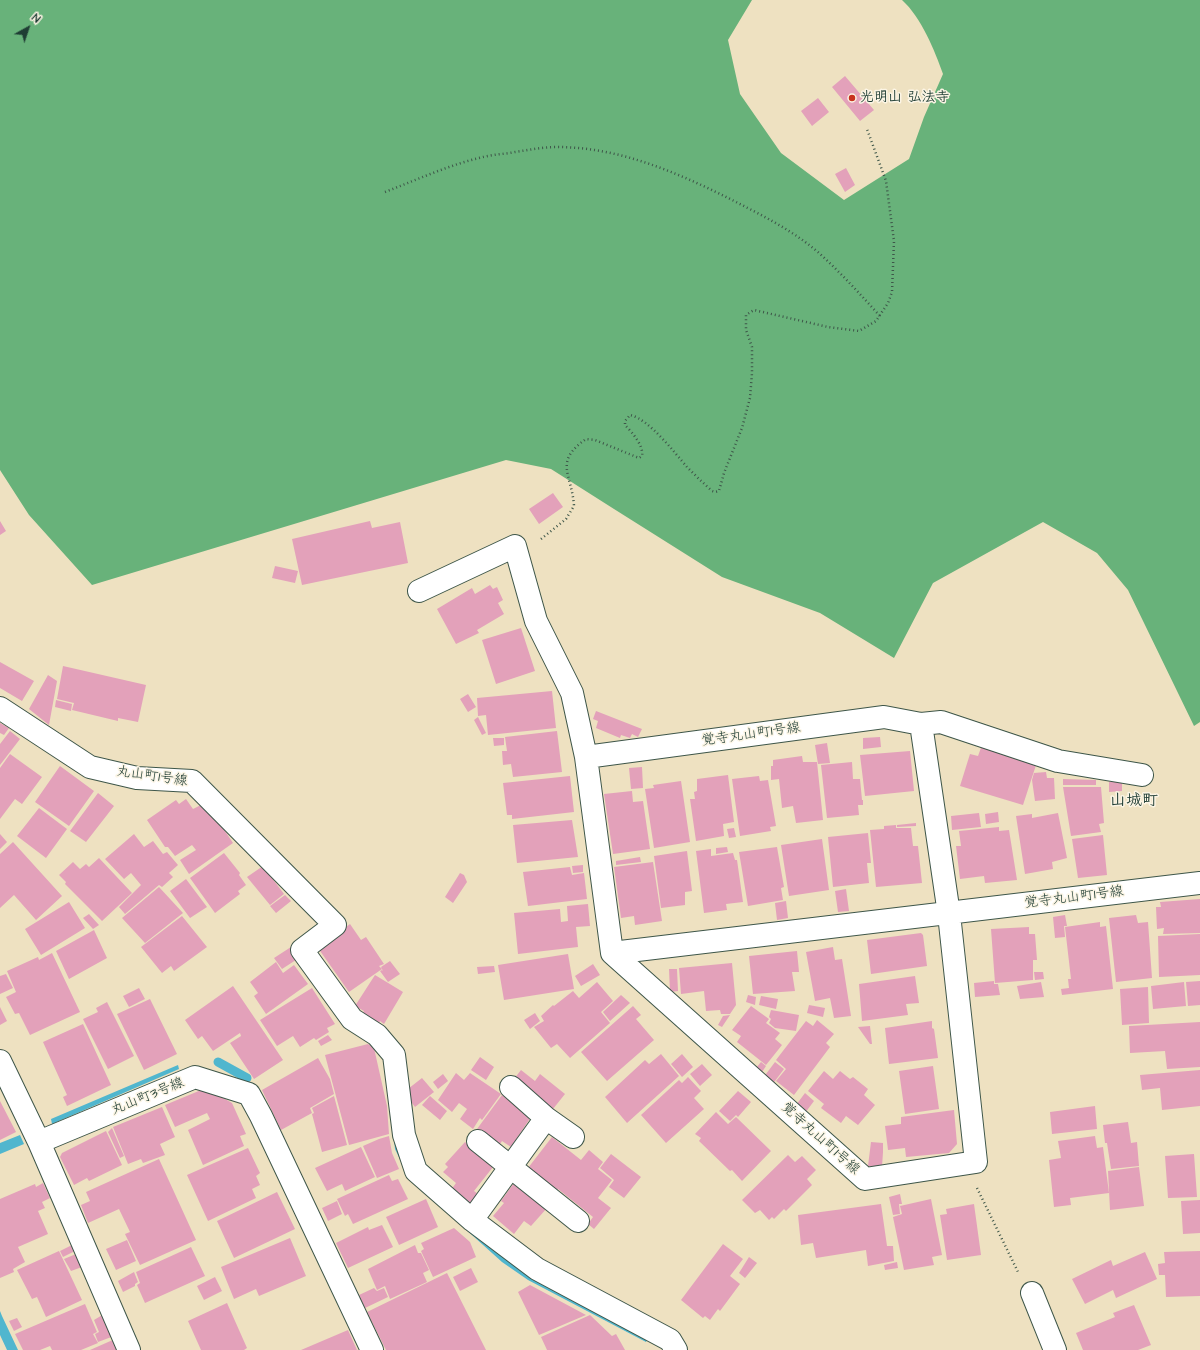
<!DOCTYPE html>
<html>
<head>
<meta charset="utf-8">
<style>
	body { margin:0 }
	#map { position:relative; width:1200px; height:1350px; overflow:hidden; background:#eee1c1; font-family:"Architects Daughter",sans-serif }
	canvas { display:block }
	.north { position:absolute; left:8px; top:8px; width:40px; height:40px; -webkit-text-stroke:3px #fcf5e5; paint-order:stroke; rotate:40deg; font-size:11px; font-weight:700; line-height:16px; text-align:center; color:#1f3d34 }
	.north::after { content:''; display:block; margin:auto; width:14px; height:18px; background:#1f3d34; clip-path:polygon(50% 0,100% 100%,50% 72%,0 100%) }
</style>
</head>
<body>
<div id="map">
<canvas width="1200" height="1350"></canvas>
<div class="north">N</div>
</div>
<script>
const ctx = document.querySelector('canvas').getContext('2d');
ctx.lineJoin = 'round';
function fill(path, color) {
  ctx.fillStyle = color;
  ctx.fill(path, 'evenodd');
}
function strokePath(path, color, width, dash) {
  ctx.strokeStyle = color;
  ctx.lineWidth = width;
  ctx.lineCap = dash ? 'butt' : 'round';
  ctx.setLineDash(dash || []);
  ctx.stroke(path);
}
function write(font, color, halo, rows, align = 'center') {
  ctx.font = font + ' "Architects Daughter","Klee One",sans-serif';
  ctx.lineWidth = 3;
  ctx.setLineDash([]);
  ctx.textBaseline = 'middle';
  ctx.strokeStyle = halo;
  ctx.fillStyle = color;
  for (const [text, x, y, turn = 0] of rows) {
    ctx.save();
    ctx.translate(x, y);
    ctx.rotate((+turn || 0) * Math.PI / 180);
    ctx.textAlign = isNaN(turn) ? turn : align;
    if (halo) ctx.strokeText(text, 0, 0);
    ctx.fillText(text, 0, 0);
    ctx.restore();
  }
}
const forest = new Path2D(`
	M 0,0 L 752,0 L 728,40 L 740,94 L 781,153 L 844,200 L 909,159 L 924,117 L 943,74 C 935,51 921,17 902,0 L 1200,0 L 1200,722 L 1194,726 L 1128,590 L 1097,553 L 1043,522 L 933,583 L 894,658 L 820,613 L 722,577 L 614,509 L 551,469 L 506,460 L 92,585 L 29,515 L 0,470 Z`);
const water = new Path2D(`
	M 387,1050 L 400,1150 L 532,1278 L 551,1289 L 648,1338 L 646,1342 L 528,1280 L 502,1262 L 443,1209 L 407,1174 L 395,1149 L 387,1068 Z
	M 178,1065 L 179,1069 L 52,1124 L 51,1119 Z
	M 20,1135 L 24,1144 L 0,1154 L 0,1143 Z
	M 0,1311 L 2,1316 L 18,1350 L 7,1350 L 0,1335 Z`);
const stream = new Path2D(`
	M 218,1062 L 247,1078`);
const building = new Path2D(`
	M 845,76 L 874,110 L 860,121 L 832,87 Z
	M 818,98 L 829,112 L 812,126 L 801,111 Z
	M 846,168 L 855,185 L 845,192 L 835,174 Z
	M 553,493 L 563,507 L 539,524 L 529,509 Z
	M 0,521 L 6,531 L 0,535 Z
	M 370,521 L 372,528 L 400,522 L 408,563 L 302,585 L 292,539 Z
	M 275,566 L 298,571 L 295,583 L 272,578 Z
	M 490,585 L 493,589 L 497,587 L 503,600 L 498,603 L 504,614 L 477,630 L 479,633 L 456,644 L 437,609 L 472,588 L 475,594 Z
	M 521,628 L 535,671 L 496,684 L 482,640 Z
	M 0,662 L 34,681 L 22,701 L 0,688 Z
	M 63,666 L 146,685 L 138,722 L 118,718 L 118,721 L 72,710 L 74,703 L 57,699 Z
	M 48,675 L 57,681 L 49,725 L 29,709 Z
	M 552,691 L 556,728 L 488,735 L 486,715 L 478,716 L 477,698 Z
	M 468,694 L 476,707 L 468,712 L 460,699 Z
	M 56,700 L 72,704 L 71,711 L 55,707 Z
	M 596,711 L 642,729 L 638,737 L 632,734 L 630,738 L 621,735 L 620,738 L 596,728 L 598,721 L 593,719 Z
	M 478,717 L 486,733 L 482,735 L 474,720 Z
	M 0,723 L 9,728 L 4,735 L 0,733 Z
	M 10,731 L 20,739 L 0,765 L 0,744 Z
	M 557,731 L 562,772 L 513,777 L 511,764 L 503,765 L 502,751 L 507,751 L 505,737 Z
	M 880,737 L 881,747 L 863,749 L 863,738 Z
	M 493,738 L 504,738 L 504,745 L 494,746 Z
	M 827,743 L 830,763 L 818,764 L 815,745 Z
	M 982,745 L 1037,762 L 1023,805 L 960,786 L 970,754 L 978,756 Z
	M 910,751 L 914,791 L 865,796 L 860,755 Z
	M 10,754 L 42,777 L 22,804 L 15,799 L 0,819 L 0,768 Z
	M 802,756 L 803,762 L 817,762 L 823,820 L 796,823 L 793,806 L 782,808 L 779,779 L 771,780 L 771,766 L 773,766 L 773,760 Z
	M 852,762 L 853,779 L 860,779 L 862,800 L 863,800 L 863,805 L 858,805 L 859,815 L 827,818 L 821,765 Z
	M 60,766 L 94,791 L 69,826 L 35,802 Z
	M 642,767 L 643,788 L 631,789 L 629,768 Z
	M 1046,772 L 1047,778 L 1054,778 L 1055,799 L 1035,801 L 1032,780 L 1034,773 Z
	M 728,775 L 734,822 L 723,824 L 724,836 L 696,841 L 690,799 L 695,799 L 694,792 L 697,791 L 697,779 Z
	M 570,776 L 574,812 L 512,819 L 512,815 L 507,815 L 503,783 Z
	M 759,776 L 760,781 L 768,780 L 776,826 L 770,827 L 771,831 L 740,836 L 732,779 Z
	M 1063,779 L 1096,780 L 1096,785 L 1063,785 Z
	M 681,781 L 690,842 L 654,848 L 645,789 L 654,788 L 653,785 Z
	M 1109,782 L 1122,782 L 1122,791 L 1109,792 Z
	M 1063,787 L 1101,787 L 1104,823 L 1099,824 L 1101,832 L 1071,836 Z
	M 632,791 L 633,802 L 643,801 L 650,849 L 613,854 L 604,794 Z
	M 98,793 L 114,806 L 86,842 L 70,831 Z
	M 186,799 L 193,809 L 201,805 L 226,830 L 225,831 L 233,843 L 189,874 L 180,860 L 196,850 L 192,845 L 175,856 L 168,847 L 165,847 L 147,820 L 176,800 L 179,804 Z
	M 39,808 L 67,829 L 46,858 L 17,836 Z
	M 998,812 L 999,822 L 986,824 L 985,814 Z
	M 979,813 L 981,827 L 952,830 L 951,816 Z
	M 1058,813 L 1067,858 L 1052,862 L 1053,869 L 1025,874 L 1016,816 L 1032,814 L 1032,818 Z
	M 572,820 L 578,857 L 517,863 L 513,825 Z
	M 916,823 L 916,826 L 897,827 L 897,825 Z
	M 896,825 L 896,828 L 911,828 L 913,846 L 918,846 L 922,883 L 876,887 L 870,830 L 884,829 L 884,826 Z
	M 999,827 L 999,831 L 1009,830 L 1017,880 L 985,883 L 984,876 L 960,879 L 956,846 L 961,846 L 959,831 Z
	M 734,828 L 736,837 L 729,838 L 727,829 Z
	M 868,833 L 871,863 L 867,863 L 869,883 L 833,887 L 828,837 Z
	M 0,834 L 7,842 L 0,849 Z
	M 134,834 L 144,847 L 153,841 L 163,854 L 167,852 L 178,865 L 169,873 L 173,877 L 162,887 L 159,885 L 125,914 L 119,907 L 141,885 L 131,873 L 124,879 L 105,859 Z
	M 1103,835 L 1107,875 L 1078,878 L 1072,839 Z
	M 822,839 L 829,890 L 789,896 L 781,845 Z
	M 13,842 L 62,896 L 36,920 L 14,895 L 0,908 L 0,854 Z
	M 727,847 L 728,852 L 716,854 L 716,848 Z
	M 777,847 L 784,887 L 781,888 L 783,900 L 748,906 L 739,852 Z
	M 711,849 L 711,856 L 733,853 L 735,860 L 737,860 L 743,902 L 726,904 L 727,910 L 704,913 L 696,851 Z
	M 687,851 L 692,891 L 685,892 L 685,905 L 661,908 L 654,856 Z
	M 224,853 L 240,873 L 239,875 L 246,885 L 238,891 L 240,894 L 215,913 L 190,878 Z
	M 640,857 L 641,862 L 616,865 L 616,861 Z
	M 99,858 L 132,893 L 102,921 L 65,884 L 66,882 L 59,875 L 73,862 L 80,869 L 86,864 L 89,867 Z
	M 653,862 L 662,921 L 635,925 L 634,916 L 621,918 L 614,867 Z
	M 583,865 L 583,872 L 573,873 L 572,866 Z
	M 263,866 L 284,894 L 270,905 L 247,877 Z
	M 570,867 L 572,875 L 584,873 L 587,899 L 528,906 L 523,872 Z
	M 460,873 L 464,875 L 467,882 L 453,903 L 445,897 Z
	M 186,879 L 207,907 L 190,918 L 170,891 Z
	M 159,887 L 183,913 L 145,943 L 122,918 Z
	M 846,889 L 849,911 L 838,912 L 835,891 Z
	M 285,895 L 291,901 L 276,913 L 270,906 Z
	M 1200,899 L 1200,933 L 1163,934 L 1164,928 L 1157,929 L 1156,907 L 1161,907 L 1160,902 Z
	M 786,901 L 788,918 L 777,920 L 775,903 Z
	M 69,902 L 85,928 L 41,955 L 25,929 Z
	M 588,904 L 590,926 L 576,927 L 578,947 L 518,954 L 514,913 L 560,909 L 561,922 L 568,921 L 567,906 Z
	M 89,914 L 99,925 L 93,929 L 83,918 Z
	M 1065,915 L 1067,926 L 1064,926 L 1065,937 L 1055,938 L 1053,917 Z
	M 1136,915 L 1138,923 L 1148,922 L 1152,978 L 1116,982 L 1109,918 Z
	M 182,916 L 207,947 L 174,971 L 171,966 L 162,973 L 141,947 Z
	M 1100,922 L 1100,927 L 1106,926 L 1113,989 L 1062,995 L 1061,989 L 1069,988 L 1068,979 L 1071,979 L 1065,927 Z
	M 350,924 L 361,940 L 366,937 L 384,964 L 379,966 L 382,969 L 349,992 L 318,948 Z
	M 1029,927 L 1029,934 L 1035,934 L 1037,960 L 1033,960 L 1033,980 L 995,983 L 991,929 Z
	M 94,930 L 107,958 L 69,979 L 56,951 Z
	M 921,933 L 923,935 L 927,966 L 871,974 L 867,940 Z
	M 1200,934 L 1200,975 L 1159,977 L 1158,936 Z
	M 291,947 L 299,958 L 282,969 L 274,958 Z
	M 833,947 L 835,960 L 842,959 L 851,1016 L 834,1018 L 830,998 L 815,1001 L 806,952 Z
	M 797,951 L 799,972 L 792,972 L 795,991 L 753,994 L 749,956 Z
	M 52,953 L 80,1012 L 30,1035 L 19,1013 L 15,1014 L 6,997 L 16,992 L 7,971 L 38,957 L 39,960 Z
	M 568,954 L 574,989 L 504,1000 L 498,965 Z
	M 390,961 L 400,974 L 388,982 L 380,971 L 382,970 L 383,971 L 381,967 Z
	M 276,962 L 283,973 L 294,965 L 308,984 L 266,1014 L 254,996 L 258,993 L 250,982 Z
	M 732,963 L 736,1005 L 730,1014 L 721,1014 L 720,1010 L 706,1011 L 704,991 L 681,994 L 679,968 Z
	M 593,964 L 600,975 L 581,986 L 575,976 Z
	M 494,966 L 495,972 L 478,974 L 477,967 Z
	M 669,969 L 677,969 L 678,991 L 670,992 Z
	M 1034,972 L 1043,972 L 1044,979 L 1035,980 Z
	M 6,974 L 13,988 L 0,994 L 0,976 Z
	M 375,975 L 403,992 L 384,1024 L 380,1021 L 377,1028 L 361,1016 L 364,1011 L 355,1006 Z
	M 915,976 L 919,1003 L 906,1004 L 908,1015 L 862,1021 L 859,984 Z
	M 994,981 L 994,984 L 998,984 L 1000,995 L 975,997 L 974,983 Z
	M 1200,981 L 1200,1005 L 1188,1006 L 1186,982 Z
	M 597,982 L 613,1001 L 601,1012 L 610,1023 L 570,1058 L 557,1044 L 551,1048 L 534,1027 L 544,1021 L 541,1016 L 553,1005 L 554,1006 L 573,991 L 579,998 Z
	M 1041,982 L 1044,997 L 1020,999 L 1017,986 Z
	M 1184,982 L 1186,1006 L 1153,1009 L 1151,986 Z
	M 233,986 L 283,1060 L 254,1079 L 230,1043 L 241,1036 L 240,1033 L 213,1051 L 202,1036 L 198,1039 L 185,1020 Z
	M 1148,987 L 1149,1023 L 1122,1025 L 1120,989 Z
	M 139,988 L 145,999 L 129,1007 L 123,996 Z
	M 312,988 L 335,1024 L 327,1028 L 329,1032 L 316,1040 L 314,1038 L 300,1047 L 293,1036 L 277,1046 L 260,1020 Z
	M 621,995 L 630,1003 L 610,1021 L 603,1012 Z
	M 748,995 L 756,997 L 755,1005 L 746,1002 Z
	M 761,996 L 778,999 L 776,1009 L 759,1005 Z
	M 150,999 L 177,1054 L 144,1070 L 117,1014 Z
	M 107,1002 L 134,1056 L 108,1069 L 83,1019 L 98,1012 L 96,1008 Z
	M 809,1005 L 825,1008 L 823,1017 L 807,1013 Z
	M 633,1006 L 641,1015 L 636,1019 L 654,1040 L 607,1081 L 581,1052 Z
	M 751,1006 L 769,1019 L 766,1023 L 780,1033 L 775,1039 L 782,1045 L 766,1065 L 737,1042 L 741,1036 L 732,1030 Z
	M 0,1007 L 7,1021 L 0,1025 Z
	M 771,1010 L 799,1015 L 796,1031 L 775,1028 L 769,1023 L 771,1019 L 769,1017 Z
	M 535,1013 L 540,1021 L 530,1029 L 524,1020 Z
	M 730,1015 L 722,1027 L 718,1025 L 723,1016 Z
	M 817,1020 L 834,1034 L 826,1043 L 830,1047 L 794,1095 L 776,1081 L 786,1069 L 776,1060 L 806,1021 L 813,1026 Z
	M 932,1021 L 932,1028 L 934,1029 L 938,1058 L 889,1064 L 885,1028 Z
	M 1200,1022 L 1200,1067 L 1167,1069 L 1165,1051 L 1130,1053 L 1129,1026 Z
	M 83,1024 L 111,1085 L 67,1106 L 63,1097 L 67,1095 L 43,1042 Z
	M 870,1026 L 872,1044 L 870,1044 L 858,1027 Z
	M 328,1035 L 332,1040 L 321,1046 L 318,1041 Z
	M 368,1044 L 374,1048 L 387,1106 L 389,1134 L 349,1145 L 325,1055 Z
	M 661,1054 L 679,1076 L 627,1123 L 605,1097 L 645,1060 L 649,1064 Z
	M 682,1054 L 693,1067 L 682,1077 L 671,1064 Z
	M 480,1057 L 494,1067 L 486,1080 L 471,1070 Z
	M 318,1058 L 330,1079 L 334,1094 L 310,1108 L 312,1113 L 281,1130 L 262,1090 Z
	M 761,1062 L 766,1066 L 762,1072 L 756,1068 Z
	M 775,1062 L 784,1069 L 772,1085 L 763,1078 Z
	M 702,1064 L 712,1075 L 700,1086 L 690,1074 Z
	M 933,1066 L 939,1109 L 905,1114 L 899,1071 Z
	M 521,1070 L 535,1081 L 540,1074 L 565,1094 L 553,1109 L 514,1079 Z
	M 1200,1070 L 1200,1106 L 1162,1110 L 1160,1088 L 1142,1090 L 1140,1075 Z
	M 824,1071 L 833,1079 L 840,1071 L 850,1079 L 853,1077 L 868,1089 L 864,1095 L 875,1105 L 858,1125 L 846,1116 L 841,1123 L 821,1108 L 824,1104 L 808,1091 Z
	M 456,1073 L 464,1080 L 470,1073 L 501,1094 L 482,1120 L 480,1118 L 473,1129 L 460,1119 L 467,1109 L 459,1103 L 452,1112 L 438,1100 Z
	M 443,1074 L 448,1081 L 438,1089 L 433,1082 Z
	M 688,1077 L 701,1091 L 694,1098 L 704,1109 L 666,1143 L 641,1115 L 679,1080 L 682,1083 Z
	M 422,1078 L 434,1092 L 415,1107 L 404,1092 Z
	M 206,1088 L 232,1103 L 246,1134 L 240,1136 L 244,1146 L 203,1165 L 188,1130 L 210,1119 L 207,1113 L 175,1127 L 165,1105 Z
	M 738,1091 L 751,1102 L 738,1117 L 736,1115 L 730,1121 L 719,1111 Z
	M 805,1093 L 814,1101 L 805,1113 L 796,1105 Z
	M 502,1095 L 531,1117 L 511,1147 L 502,1141 L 498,1147 L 477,1129 Z
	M 334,1096 L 347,1145 L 322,1152 L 312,1114 L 314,1113 L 312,1108 Z
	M 430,1096 L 447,1111 L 440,1120 L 422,1105 Z
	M 0,1101 L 16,1132 L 0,1140 Z
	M 1095,1106 L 1097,1129 L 1052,1134 L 1050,1112 Z
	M 162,1107 L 175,1137 L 160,1144 L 165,1155 L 143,1163 L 141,1159 L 128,1164 L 113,1127 Z
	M 954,1110 L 957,1144 L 949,1153 L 906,1157 L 905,1148 L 888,1150 L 885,1126 L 901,1124 L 901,1117 Z
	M 716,1112 L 728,1124 L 736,1117 L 771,1151 L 742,1181 L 732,1170 L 730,1171 L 699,1141 L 701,1138 L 695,1134 Z
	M 1128,1122 L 1131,1143 L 1137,1142 L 1139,1166 L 1111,1169 L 1107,1143 L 1105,1143 L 1103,1125 Z
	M 112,1128 L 124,1156 L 120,1158 L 108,1132 Z
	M 106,1131 L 122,1165 L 89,1181 L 87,1178 L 74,1185 L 60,1157 L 62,1153 Z
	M 389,1136 L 392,1153 L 399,1169 L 377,1178 L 363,1146 L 379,1139 Z
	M 1095,1136 L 1097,1148 L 1103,1147 L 1109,1193 L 1070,1198 L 1071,1205 L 1054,1207 L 1049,1160 L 1061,1158 L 1058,1141 Z
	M 552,1137 L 581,1160 L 589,1150 L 603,1162 L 598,1169 L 612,1180 L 598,1198 L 611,1208 L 594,1229 L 588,1224 L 593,1217 L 558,1189 L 557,1190 L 528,1168 Z
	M 465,1142 L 493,1167 L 474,1191 L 478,1194 L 468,1206 L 451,1190 L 456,1183 L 443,1172 L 448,1167 L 445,1164 Z
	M 871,1142 L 883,1143 L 883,1152 L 882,1167 L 868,1166 Z
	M 361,1147 L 375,1177 L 345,1191 L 342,1184 L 327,1191 L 315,1168 Z
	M 248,1148 L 260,1173 L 256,1176 L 260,1185 L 252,1189 L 256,1198 L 208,1221 L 187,1175 Z
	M 611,1154 L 641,1177 L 624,1198 L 609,1187 L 614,1180 L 600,1168 Z
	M 1194,1154 L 1197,1197 L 1168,1198 L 1165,1156 Z
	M 788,1155 L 795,1162 L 802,1156 L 816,1170 L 807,1179 L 812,1185 L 786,1211 L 784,1209 L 774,1219 L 772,1217 L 769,1220 L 760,1210 L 755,1213 L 742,1200 Z
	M 159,1159 L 196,1240 L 140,1265 L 125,1234 L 130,1232 L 119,1209 L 88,1223 L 81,1205 L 90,1201 L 86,1192 Z
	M 1139,1167 L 1144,1206 L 1110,1210 L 1108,1171 Z
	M 389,1175 L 392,1181 L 398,1179 L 408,1199 L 353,1224 L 348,1214 L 345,1216 L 337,1199 Z
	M 43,1183 L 50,1198 L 42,1202 L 45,1208 L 38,1211 L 48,1234 L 18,1247 L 25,1262 L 13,1269 L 14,1272 L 0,1278 L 0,1199 L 35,1184 L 36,1187 Z
	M 514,1183 L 547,1208 L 531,1226 L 524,1221 L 514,1234 L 493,1216 L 504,1203 L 501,1201 Z
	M 277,1192 L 295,1229 L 234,1258 L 217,1221 Z
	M 900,1194 L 902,1204 L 899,1204 L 900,1214 L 893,1215 L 889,1197 Z
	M 426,1199 L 438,1227 L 399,1245 L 386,1217 Z
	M 931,1199 L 942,1255 L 932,1257 L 934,1265 L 904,1270 L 893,1217 L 902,1214 L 900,1206 Z
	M 1200,1200 L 1200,1233 L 1183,1234 L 1181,1201 Z
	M 337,1201 L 342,1214 L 328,1221 L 322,1208 Z
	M 881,1204 L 887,1246 L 893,1246 L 894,1261 L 868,1266 L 866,1250 L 816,1258 L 813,1243 L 801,1245 L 798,1215 Z
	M 974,1204 L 981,1255 L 947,1260 L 940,1215 L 947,1214 L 946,1209 Z
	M 382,1225 L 393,1247 L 348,1268 L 336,1243 L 368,1227 L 369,1230 Z
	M 454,1228 L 470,1242 L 476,1257 L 433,1277 L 421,1251 L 424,1249 L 421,1243 Z
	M 290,1238 L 306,1276 L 259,1296 L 256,1289 L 234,1299 L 221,1267 Z
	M 127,1240 L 136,1261 L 116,1270 L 106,1249 Z
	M 723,1244 L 743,1259 L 730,1276 L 740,1284 L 720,1311 L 718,1309 L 710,1320 L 705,1316 L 703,1318 L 681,1300 Z
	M 72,1245 L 75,1251 L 63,1257 L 60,1251 Z
	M 415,1245 L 418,1253 L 421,1253 L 429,1270 L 423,1273 L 427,1282 L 390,1299 L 385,1286 L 377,1290 L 368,1269 Z
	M 191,1247 L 205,1276 L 145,1303 L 137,1285 L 140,1283 L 136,1272 Z
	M 59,1251 L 82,1300 L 46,1317 L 37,1297 L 32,1299 L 17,1270 Z
	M 1200,1251 L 1200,1296 L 1166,1297 L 1165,1275 L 1159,1275 L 1158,1264 L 1165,1263 L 1164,1252 Z
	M 1145,1252 L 1157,1279 L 1116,1298 L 1113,1290 L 1085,1304 L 1072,1279 L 1111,1260 L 1113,1266 Z
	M 76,1254 L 82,1267 L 71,1271 L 64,1259 Z
	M 749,1257 L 757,1263 L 745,1278 L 739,1273 Z
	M 897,1262 L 898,1268 L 885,1270 L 884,1265 Z
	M 471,1268 L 478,1282 L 460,1291 L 453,1277 Z
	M 134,1272 L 138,1282 L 135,1284 L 135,1286 L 123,1292 L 118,1281 Z
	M 447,1273 L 486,1350 L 386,1350 L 367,1312 Z
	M 215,1277 L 222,1291 L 204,1300 L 197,1286 Z
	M 530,1285 L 586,1315 L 539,1335 L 518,1292 Z
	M 374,1288 L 377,1291 L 384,1288 L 388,1297 L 365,1308 L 359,1295 Z
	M 227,1303 L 247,1348 L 244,1350 L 201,1350 L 188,1321 Z
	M 85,1304 L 97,1332 L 93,1334 L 98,1343 L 81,1350 L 52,1350 L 50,1346 L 40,1350 L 23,1350 L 15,1334 Z
	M 1134,1305 L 1151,1345 L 1138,1350 L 1083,1350 L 1076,1333 L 1115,1317 L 1113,1313 Z
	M 104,1314 L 114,1336 L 98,1342 L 95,1334 L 99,1332 L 94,1320 Z
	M 590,1315 L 612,1336 L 616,1334 L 625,1350 L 547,1350 L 541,1337 Z
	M 17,1318 L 22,1327 L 14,1331 L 9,1321 Z
	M 348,1330 L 357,1350 L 301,1350 Z
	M 115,1339 L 121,1350 L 90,1350 Z`);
const path = new Path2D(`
	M 385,192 C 419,179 453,163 488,156 C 497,154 506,154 515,152 C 529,150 542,147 557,147 C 623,147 685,176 742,205 C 769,219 796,233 819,253 C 841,273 860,294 880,316
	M 541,539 L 566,519 L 574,506 C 572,474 553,462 586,439 L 595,440 L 639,458 L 642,456 C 644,446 632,432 625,425 L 625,421 L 630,415 C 649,419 674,452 687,467 C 695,475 703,483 712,491 L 715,492 L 719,491 L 724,473 L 742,428 L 750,398 L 752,373 L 752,347 L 746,330 L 746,315 L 754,310 L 828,327 L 859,331 L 876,321 L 888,303 L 892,292 L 894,241 L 886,181 L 867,129
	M 977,1188 L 1018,1272`);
const street = new Path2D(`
	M 419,591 L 515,546 L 536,621 L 572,693 L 586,757
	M 0,708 L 90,767 L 137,778 L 192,781 L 335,925 L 302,950 L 352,1019 L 377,1035 L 394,1055 L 404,1135 L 416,1171 L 472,1220 L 537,1269 L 670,1340 L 676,1350
	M 884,717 L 921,724 L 949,914 L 976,1162 L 865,1179 L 612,953 L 586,757 Z
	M 921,724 L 941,722 L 1058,761 L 1142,775
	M 612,953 L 1200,883
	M 0,1061 L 39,1142
	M 511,1087 L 546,1118 L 573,1137
	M 478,1141 L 578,1221
	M 472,1220 L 546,1118
	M 1032,1293 L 1055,1350
	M 129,1350 L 39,1142 L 195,1077 L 249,1094 L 261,1116 L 372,1350`);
const markers = [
	[852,98,4,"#c8321e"]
];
const poiNames = [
	["光明山 弘法寺",860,98]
];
const streetNames = [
	["覚寺丸山町1号線",751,735,-8],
	["丸山町1号線",152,777,8],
	["覚寺丸山町1号線",1074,898,-7],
	["丸山町3号線",148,1097,-22],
	["覚寺丸山町1号線",820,1139,42]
];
const quarterNames = [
	["山城町",1134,802]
];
fill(forest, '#68b27a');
fill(water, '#50b6ce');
strokePath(stream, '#50b6ce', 9);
fill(building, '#e3a1ba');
strokePath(street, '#3e5649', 24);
strokePath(path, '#3e5649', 2.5, [1, 3]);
strokePath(street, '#fff', 22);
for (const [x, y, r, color] of markers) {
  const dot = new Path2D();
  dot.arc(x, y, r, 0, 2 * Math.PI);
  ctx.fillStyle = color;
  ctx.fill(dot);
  strokePath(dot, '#fcf5e5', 1.5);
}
write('bold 14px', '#1f3d34', '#fcf5e5', poiNames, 'left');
write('14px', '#1f3d34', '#fcf5e5', streetNames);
write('bold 16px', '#1f3d34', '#fcf5e5', quarterNames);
</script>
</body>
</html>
